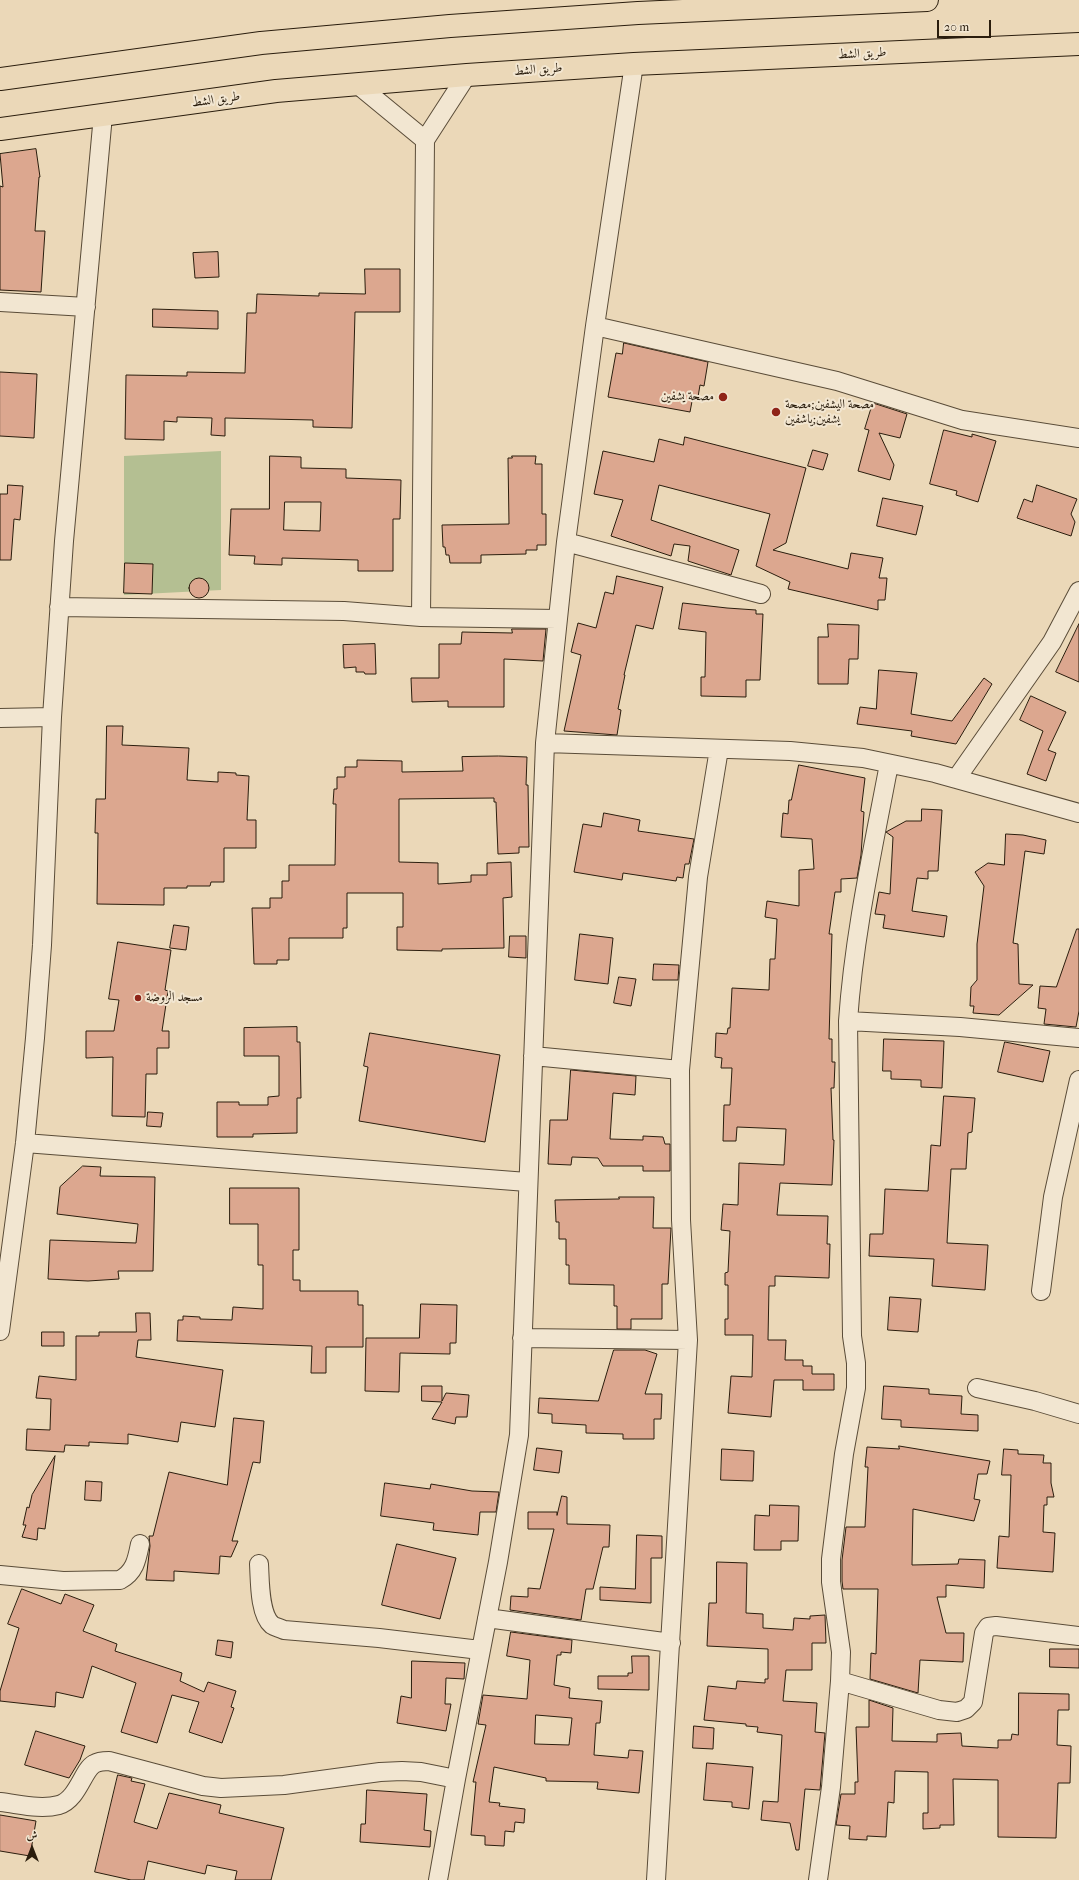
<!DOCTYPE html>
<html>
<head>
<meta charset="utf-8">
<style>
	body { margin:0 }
	#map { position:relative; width:1079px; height:1880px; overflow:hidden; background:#ebd8b8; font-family:"IM FELL French Canon",Amiri,serif }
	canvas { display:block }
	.north { position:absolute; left:12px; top:1828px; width:40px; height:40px; -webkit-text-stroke:3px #f2e6d1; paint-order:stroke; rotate:0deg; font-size:11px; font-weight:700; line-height:16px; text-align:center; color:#2a1d0d }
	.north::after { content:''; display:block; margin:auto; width:14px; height:18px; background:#2a1d0d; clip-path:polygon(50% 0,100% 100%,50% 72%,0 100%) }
	.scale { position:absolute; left:937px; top:20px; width:54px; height:18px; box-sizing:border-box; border:2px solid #2a1d0d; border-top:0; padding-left:5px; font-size:12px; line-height:14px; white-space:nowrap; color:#2a1d0d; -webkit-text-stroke:3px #f2e6d1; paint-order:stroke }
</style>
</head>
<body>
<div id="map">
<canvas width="1079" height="1880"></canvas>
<div class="north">ش</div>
<div class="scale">20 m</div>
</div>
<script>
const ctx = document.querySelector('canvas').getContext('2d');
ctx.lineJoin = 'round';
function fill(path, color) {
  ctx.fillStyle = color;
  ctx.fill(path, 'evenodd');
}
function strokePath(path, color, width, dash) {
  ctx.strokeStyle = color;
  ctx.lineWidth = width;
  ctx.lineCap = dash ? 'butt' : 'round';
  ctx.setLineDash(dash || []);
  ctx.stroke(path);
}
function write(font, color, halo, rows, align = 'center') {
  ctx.font = font + ' "IM FELL French Canon",Amiri,serif';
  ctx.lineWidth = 4;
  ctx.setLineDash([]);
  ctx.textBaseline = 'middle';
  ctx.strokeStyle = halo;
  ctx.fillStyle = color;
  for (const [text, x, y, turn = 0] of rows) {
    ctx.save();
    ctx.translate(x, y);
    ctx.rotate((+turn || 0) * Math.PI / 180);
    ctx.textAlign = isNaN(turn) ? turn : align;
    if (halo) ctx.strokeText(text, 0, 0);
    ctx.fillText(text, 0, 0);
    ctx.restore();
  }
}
const green = new Path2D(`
	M 221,451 L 221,590 L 124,595 L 124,456 Z`);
const building = new Path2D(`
	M 36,149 L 40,177 L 39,177 L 35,231 L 45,231 L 41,292 L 0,290 L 0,186 L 3,187 L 0,154 Z
	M 218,252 L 219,277 L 195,278 L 193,253 Z
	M 365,269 L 400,269 L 400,312 L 355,312 L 352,428 L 313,427 L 313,420 L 225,418 L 225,436 L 211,435 L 212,418 L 177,417 L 177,422 L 164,421 L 164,440 L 125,439 L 126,375 L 187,376 L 187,372 L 245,373 L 247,313 L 256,313 L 257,294 L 319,296 L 319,293 L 365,294 Z
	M 153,309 L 218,311 L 218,329 L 153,327 Z
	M 624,343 L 708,362 L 704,386 L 700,385 L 698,397 L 693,396 L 690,412 L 608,397 L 616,353 L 622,354 Z
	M 0,372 L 37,374 L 34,438 L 0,436 Z
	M 873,403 L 907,414 L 900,438 L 879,433 L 894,465 L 890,480 L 858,471 L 869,430 L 865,429 Z
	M 944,430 L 972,437 L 972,434 L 996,441 L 978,502 L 956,495 L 957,491 L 930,484 Z
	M 685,437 L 806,468 L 786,543 L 773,550 L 848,569 L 851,553 L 883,558 L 879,578 L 887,578 L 885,600 L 878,600 L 878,610 L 788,589 L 790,582 L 756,566 L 770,514 L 659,485 L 651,520 L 739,550 L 731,575 L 688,561 L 690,546 L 674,544 L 671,556 L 611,536 L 623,500 L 594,494 L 603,451 L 654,462 L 659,439 L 683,445 Z
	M 813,450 L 828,454 L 823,470 L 808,466 Z
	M 270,456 L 301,457 L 301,468 L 346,469 L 346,478 L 401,480 L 400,519 L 393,519 L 393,571 L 358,571 L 358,560 L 282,558 L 282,565 L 254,564 L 255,556 L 229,555 L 231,509 L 269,509 ZM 285,502 L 321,502 L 320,531 L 284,530 Z
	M 512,456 L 536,456 L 535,464 L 542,464 L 542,514 L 546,514 L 546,545 L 537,545 L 537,550 L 526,550 L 526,554 L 481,555 L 481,563 L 450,563 L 449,555 L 446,555 L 445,547 L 443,547 L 442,525 L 509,524 L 508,458 L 512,458 Z
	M 8,485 L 23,486 L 20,520 L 14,519 L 11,560 L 0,560 L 0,494 L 7,494 Z
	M 1037,485 L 1077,499 L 1071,514 L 1075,522 L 1071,536 L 1017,518 L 1024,499 L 1032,502 Z
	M 883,498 L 923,506 L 916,535 L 877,526 Z
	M 125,563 L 153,564 L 152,594 L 124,593 Z
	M 617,576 L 663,587 L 653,629 L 636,625 L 624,675 L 625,675 L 618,709 L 621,710 L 617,735 L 564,731 L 581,655 L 571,652 L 578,623 L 596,628 L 605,592 L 613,594 Z
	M189 588a10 10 0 1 1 20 0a10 10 0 1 1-20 0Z
	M 683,603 L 727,608 L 756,610 L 756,614 L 763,614 L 760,680 L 746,680 L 746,697 L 701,696 L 701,677 L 705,677 L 706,632 L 679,629 Z
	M 828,624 L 859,625 L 858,659 L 849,659 L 848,684 L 818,684 L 818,637 L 828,637 Z
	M 1079,624 L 1079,682 L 1056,672 Z
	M 512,629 L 546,629 L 543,661 L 504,659 L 504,707 L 448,707 L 448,701 L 412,702 L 411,678 L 439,678 L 439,644 L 461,644 L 462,632 L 512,633 Z
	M 375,644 L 376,674 L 365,674 L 364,672 L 356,672 L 356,667 L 344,668 L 343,645 Z
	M 879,670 L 917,673 L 911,714 L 952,721 L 984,678 L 992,684 L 956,744 L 911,736 L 912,731 L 857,724 L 860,707 L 876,709 Z
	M 1031,696 L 1066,712 L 1048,750 L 1056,753 L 1046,781 L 1027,774 L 1043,731 L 1020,720 Z
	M 107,726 L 123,726 L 122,745 L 189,748 L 187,780 L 218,782 L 218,772 L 236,773 L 236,775 L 249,776 L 247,820 L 256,820 L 256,848 L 224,848 L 224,882 L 211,882 L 210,886 L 187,886 L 187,888 L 164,888 L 164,905 L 97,904 L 98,833 L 95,833 L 96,799 L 105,799 Z
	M 499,756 L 527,757 L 526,785 L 528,785 L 529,847 L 519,847 L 519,853 L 498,854 L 496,802 L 494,802 L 494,798 L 399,799 L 399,862 L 438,863 L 438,884 L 471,882 L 471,875 L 487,875 L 487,863 L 511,862 L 512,897 L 503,898 L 504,948 L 442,949 L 442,951 L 397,950 L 397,927 L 403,927 L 403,893 L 347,893 L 347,928 L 343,928 L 343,938 L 289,938 L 289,960 L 277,960 L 277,964 L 254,964 L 252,908 L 270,908 L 270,898 L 282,898 L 282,881 L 289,881 L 289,865 L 335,865 L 336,804 L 333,804 L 334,789 L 337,789 L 337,777 L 345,777 L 345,767 L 357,767 L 357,760 L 402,761 L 402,772 L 463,771 L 462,757 Z
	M 799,765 L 865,778 L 861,811 L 864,812 L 861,855 L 857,878 L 841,879 L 841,892 L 835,892 L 829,934 L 832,934 L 829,1039 L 832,1039 L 832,1062 L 835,1062 L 834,1088 L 831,1088 L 833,1140 L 834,1140 L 832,1185 L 780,1183 L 777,1215 L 828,1216 L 827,1244 L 830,1244 L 829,1278 L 775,1276 L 775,1286 L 769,1286 L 768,1340 L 786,1340 L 785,1360 L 803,1360 L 803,1366 L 812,1366 L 812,1374 L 834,1374 L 834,1390 L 803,1390 L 803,1380 L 774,1380 L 771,1417 L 728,1413 L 731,1376 L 752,1377 L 753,1335 L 725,1335 L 725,1319 L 728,1319 L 728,1285 L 725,1285 L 725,1273 L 728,1272 L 730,1231 L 721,1230 L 723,1204 L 738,1205 L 739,1163 L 784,1165 L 786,1129 L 737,1127 L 736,1141 L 723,1141 L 724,1105 L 730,1105 L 732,1068 L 721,1068 L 722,1058 L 715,1057 L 716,1033 L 727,1034 L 728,1028 L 730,1028 L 732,988 L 769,990 L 770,959 L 775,959 L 777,919 L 765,917 L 767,901 L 799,906 L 799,870 L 814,869 L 812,839 L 781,837 L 783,813 L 788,814 L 789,800 L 791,800 Z
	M 922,809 L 942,810 L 938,871 L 928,871 L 928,879 L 917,878 L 912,911 L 947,916 L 944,937 L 883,928 L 885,915 L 875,914 L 879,892 L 890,894 L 893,837 L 886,832 L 906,821 L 921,821 Z
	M 604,813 L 640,820 L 638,831 L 694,839 L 689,864 L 685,864 L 683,878 L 677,877 L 676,881 L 623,873 L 622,880 L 574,872 L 583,824 L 601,827 Z
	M 1006,834 L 1023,835 L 1046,840 L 1044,854 L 1025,851 L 1013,943 L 1018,944 L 1019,984 L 1033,985 L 999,1015 L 973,1013 L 974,1006 L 970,1006 L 971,987 L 977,980 L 977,944 L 984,886 L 975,872 L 988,863 L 1004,865 Z
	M 174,925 L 189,927 L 186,950 L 170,948 Z
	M 1077,929 L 1079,929 L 1079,1011 L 1076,1027 L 1044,1024 L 1046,1009 L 1038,1008 L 1040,986 L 1056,987 Z
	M 580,934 L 613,938 L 608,984 L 575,980 Z
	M 510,936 L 526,936 L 526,958 L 509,957 Z
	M 118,942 L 171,950 L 165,990 L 168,991 L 162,1031 L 169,1031 L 169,1048 L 157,1048 L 157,1074 L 146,1074 L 145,1117 L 112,1116 L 113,1057 L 86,1058 L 86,1031 L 114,1031 L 119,1000 L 109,999 Z
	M 654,964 L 679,965 L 678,980 L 653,980 Z
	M 619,977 L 636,979 L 631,1006 L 614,1003 Z
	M 297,1027 L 297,1042 L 300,1042 L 301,1098 L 297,1098 L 297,1133 L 253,1134 L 253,1137 L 217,1137 L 217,1102 L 239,1102 L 239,1105 L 268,1105 L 268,1097 L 279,1096 L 279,1056 L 244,1056 L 244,1028 Z
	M 370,1033 L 500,1055 L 485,1142 L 359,1121 L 368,1067 L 364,1066 Z
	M 884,1039 L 944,1041 L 942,1088 L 921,1087 L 921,1080 L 891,1079 L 891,1071 L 883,1071 Z
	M 1005,1042 L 1050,1051 L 1043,1082 L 998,1072 Z
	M 571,1070 L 636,1076 L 635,1095 L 613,1093 L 610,1139 L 643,1140 L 643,1136 L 663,1137 L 665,1144 L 670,1144 L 670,1171 L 643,1171 L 643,1166 L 603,1166 L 598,1158 L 572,1157 L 571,1165 L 548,1164 L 550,1120 L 567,1120 Z
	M 944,1096 L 975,1098 L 972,1132 L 968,1133 L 966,1169 L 951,1169 L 947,1243 L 988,1245 L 985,1290 L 932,1286 L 934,1259 L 869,1256 L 870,1234 L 883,1234 L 885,1189 L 928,1191 L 931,1145 L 940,1146 Z
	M 148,1112 L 163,1113 L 161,1127 L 147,1126 Z
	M 83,1166 L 101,1167 L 100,1176 L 155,1177 L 153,1271 L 118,1271 L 119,1279 L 88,1281 L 48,1279 L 50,1240 L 136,1243 L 138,1224 L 57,1214 L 60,1187 Z
	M 230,1188 L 299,1188 L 299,1250 L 293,1250 L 293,1280 L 300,1280 L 300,1291 L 358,1291 L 358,1305 L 363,1305 L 363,1347 L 326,1347 L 326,1373 L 311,1373 L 312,1346 L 177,1341 L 178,1320 L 183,1320 L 183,1316 L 200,1317 L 200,1319 L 232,1320 L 233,1307 L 263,1309 L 263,1265 L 258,1265 L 258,1224 L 230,1224 Z
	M 619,1197 L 654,1197 L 653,1228 L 671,1228 L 668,1284 L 662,1284 L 662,1319 L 631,1319 L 631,1329 L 617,1329 L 617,1306 L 614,1306 L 614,1285 L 569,1284 L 569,1265 L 566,1265 L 566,1239 L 559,1239 L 559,1222 L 556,1222 L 555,1200 L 619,1199 Z
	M 890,1297 L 921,1299 L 918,1332 L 888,1330 Z
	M 421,1304 L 457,1305 L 456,1343 L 450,1343 L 450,1354 L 400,1353 L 399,1392 L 365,1391 L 366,1338 L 419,1338 Z
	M 136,1313 L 150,1313 L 151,1340 L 138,1340 L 136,1357 L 223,1370 L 215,1427 L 181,1422 L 178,1442 L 128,1434 L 128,1444 L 89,1442 L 89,1446 L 65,1445 L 64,1452 L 26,1450 L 27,1429 L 50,1430 L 51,1399 L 36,1398 L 39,1376 L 76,1380 L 76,1336 L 99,1336 L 99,1332 L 136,1332 Z
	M 42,1332 L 64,1332 L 64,1346 L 42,1346 Z
	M 614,1350 L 645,1350 L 657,1354 L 645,1394 L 662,1394 L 661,1419 L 654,1419 L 654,1439 L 623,1439 L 623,1434 L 586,1433 L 586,1425 L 552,1423 L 552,1414 L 538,1413 L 539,1398 L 598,1401 Z
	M 422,1386 L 442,1386 L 442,1401 L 446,1393 L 469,1395 L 467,1417 L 456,1417 L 455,1424 L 432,1419 L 442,1402 L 422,1401 Z
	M 884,1386 L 929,1389 L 929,1394 L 962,1396 L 961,1414 L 978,1415 L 978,1431 L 901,1427 L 901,1420 L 882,1419 Z
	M 234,1418 L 264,1421 L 260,1463 L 253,1462 L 232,1541 L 238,1541 L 231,1557 L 220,1556 L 219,1574 L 174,1571 L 174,1581 L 146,1580 L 150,1546 L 149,1536 L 153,1536 L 169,1472 L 227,1485 Z
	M 899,1446 L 990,1461 L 987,1474 L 978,1474 L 974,1499 L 980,1500 L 974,1521 L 913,1509 L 912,1565 L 958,1564 L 959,1559 L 985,1560 L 984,1588 L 946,1585 L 946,1597 L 937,1597 L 946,1633 L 964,1633 L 963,1662 L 920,1660 L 918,1693 L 870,1679 L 871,1653 L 876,1654 L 878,1589 L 843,1589 L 842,1581 L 842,1560 L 846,1527 L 865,1527 L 868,1467 L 865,1467 L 867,1447 L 899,1449 Z
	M 537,1448 L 562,1451 L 559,1473 L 534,1470 Z
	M 722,1449 L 754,1451 L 753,1481 L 721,1480 Z
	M 1004,1449 L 1018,1450 L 1018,1454 L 1044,1455 L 1043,1463 L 1051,1463 L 1051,1483 L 1054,1497 L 1047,1497 L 1047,1505 L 1044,1505 L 1043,1532 L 1055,1533 L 1053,1572 L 997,1568 L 999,1536 L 1009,1537 L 1011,1475 L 1002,1475 Z
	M 55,1456 L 45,1529 L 38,1528 L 37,1540 L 22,1537 L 26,1525 L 23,1525 L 27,1507 L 29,1508 L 32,1495 Z
	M 86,1481 L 102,1482 L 101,1501 L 85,1500 Z
	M 385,1483 L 430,1489 L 431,1484 L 472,1491 L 499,1492 L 496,1512 L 480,1512 L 478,1535 L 433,1530 L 434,1523 L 381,1516 Z
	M 562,1496 L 567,1497 L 567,1524 L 610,1525 L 609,1547 L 603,1547 L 593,1589 L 586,1589 L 581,1620 L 510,1610 L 511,1596 L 528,1597 L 528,1588 L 540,1589 L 554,1529 L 528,1529 L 528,1512 L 557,1512 L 557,1515 Z
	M 770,1505 L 799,1506 L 798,1541 L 781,1541 L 781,1550 L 754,1550 L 755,1515 L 769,1516 Z
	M 637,1535 L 662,1536 L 662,1558 L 651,1558 L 651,1603 L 600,1600 L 600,1587 L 635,1589 Z
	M 397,1544 L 456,1558 L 440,1619 L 382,1605 Z
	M 717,1562 L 747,1563 L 746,1613 L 763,1614 L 763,1628 L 793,1630 L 794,1618 L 810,1619 L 810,1616 L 825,1615 L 826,1643 L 812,1643 L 812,1670 L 786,1670 L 783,1701 L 817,1703 L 815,1732 L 825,1733 L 820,1790 L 805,1789 L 799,1850 L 796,1850 L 790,1823 L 761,1820 L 763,1801 L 778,1802 L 782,1735 L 757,1732 L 758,1727 L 746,1726 L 746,1724 L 704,1720 L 708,1686 L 736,1689 L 737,1681 L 765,1683 L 765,1679 L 768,1679 L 768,1649 L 707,1646 L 709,1603 L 716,1603 Z
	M 22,1589 L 61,1604 L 65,1594 L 94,1605 L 83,1631 L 117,1644 L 115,1651 L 182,1673 L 180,1681 L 204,1692 L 208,1682 L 236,1691 L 231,1707 L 234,1708 L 222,1743 L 189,1732 L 199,1702 L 172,1695 L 157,1743 L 121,1732 L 136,1683 L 92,1666 L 83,1698 L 56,1692 L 55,1707 L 0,1701 L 0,1691 L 19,1628 L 8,1624 Z
	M 511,1632 L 572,1640 L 571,1653 L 561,1652 L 561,1655 L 557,1655 L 554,1685 L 570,1688 L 569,1698 L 602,1701 L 600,1723 L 596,1723 L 594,1755 L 628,1758 L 629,1750 L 643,1751 L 639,1793 L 597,1789 L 598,1782 L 546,1781 L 546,1778 L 494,1767 L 489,1802 L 500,1803 L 499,1806 L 525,1809 L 524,1823 L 515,1822 L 514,1832 L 505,1831 L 504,1846 L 485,1845 L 485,1836 L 471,1835 L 476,1782 L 473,1782 L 486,1725 L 478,1724 L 483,1695 L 527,1699 L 530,1660 L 507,1656 ZM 536,1715 L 572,1718 L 569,1745 L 535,1744 Z
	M 218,1640 L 233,1642 L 231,1658 L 216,1655 Z
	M 1050,1649 L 1079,1649 L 1079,1668 L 1050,1667 Z
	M 632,1656 L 649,1656 L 649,1690 L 598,1689 L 598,1676 L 628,1676 L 628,1673 L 632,1673 Z
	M 412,1661 L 465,1663 L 464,1679 L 446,1678 L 445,1704 L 451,1704 L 446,1731 L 397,1723 L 401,1696 L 411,1698 Z
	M 1019,1693 L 1069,1694 L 1069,1710 L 1058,1710 L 1057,1745 L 1071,1746 L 1070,1783 L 1058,1783 L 1056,1838 L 998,1837 L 998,1780 L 953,1779 L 954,1825 L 940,1825 L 940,1828 L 923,1829 L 923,1813 L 928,1813 L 928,1772 L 895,1771 L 894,1803 L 888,1802 L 886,1837 L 867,1836 L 867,1840 L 849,1839 L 850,1826 L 836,1825 L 841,1794 L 855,1794 L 855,1782 L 858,1782 L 856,1727 L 869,1727 L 869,1700 L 893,1708 L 892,1741 L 937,1742 L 937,1734 L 961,1733 L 962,1746 L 998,1748 L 998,1740 L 1011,1740 L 1012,1734 L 1018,1735 Z
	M 694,1726 L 714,1728 L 713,1749 L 693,1748 Z
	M 36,1731 L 85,1746 L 80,1760 L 69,1778 L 25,1765 Z
	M 707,1763 L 753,1767 L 749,1809 L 732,1807 L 732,1802 L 704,1800 Z
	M 118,1775 L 132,1778 L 131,1781 L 145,1784 L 134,1822 L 157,1829 L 169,1793 L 221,1805 L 219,1813 L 284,1828 L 271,1880 L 235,1880 L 237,1871 L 207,1865 L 205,1874 L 148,1861 L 144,1880 L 131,1880 L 95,1872 Z
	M 367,1790 L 427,1794 L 424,1830 L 431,1831 L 430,1847 L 360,1842 L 361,1824 L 365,1824 Z
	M 0,1815 L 36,1821 L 30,1856 L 0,1851 Z`);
const street = new Path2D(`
	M 357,84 L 425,140
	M 0,302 L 86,307
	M 595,326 L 837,381 L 962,420 L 1079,438
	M 566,542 L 761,594
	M 59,607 L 344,611 L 421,617 L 557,619
	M 421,617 L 425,140 L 467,75
	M 0,718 L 52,717
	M 545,743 L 790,751 L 863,758 L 935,773 L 1079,813
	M 956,779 L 1052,642 L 1079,591
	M 848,1021 L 960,1027 L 1079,1038
	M 533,1056 L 680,1070
	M 25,1143 L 527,1182
	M 1041,1291 L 1053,1197 L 1079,1080
	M 0,1331 L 25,1143 L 35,1038 L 42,945 L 52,717 L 64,541 L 103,115
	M 522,1338 L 688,1340
	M 977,1388 L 1035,1401 L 1079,1414
	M 259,1564 C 260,1580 259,1614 272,1625 C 275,1627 280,1628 284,1630 L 379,1638 L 480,1650
	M 0,1575 L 63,1581 L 120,1580 C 135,1572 137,1559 140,1544
	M 487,1618 L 671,1643
	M 840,1681 L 939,1710 L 957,1712 L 966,1709 L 973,1702 L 984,1633 L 988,1627 L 996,1626 L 1079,1636
	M 0,1802 C 19,1804 40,1810 59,1805 C 78,1799 83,1770 94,1764 C 99,1761 104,1761 109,1761 L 203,1786 L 221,1788 L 284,1785 L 380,1772 L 402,1771 L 421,1772 L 456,1779
	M 438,1880 L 456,1779 L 498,1562 L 519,1435 L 545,743 L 566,542 L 595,326 L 634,64
	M 656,1880 L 688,1340 L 681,1220 L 680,1070 L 698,877 L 719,749
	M 818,1880 L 831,1787 L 840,1681 L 841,1652 L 831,1582 L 831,1559 L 844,1454 L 856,1388 L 856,1363 L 852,1336 L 848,1021 C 854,934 873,849 889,764`);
const highway = new Path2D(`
	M 0,79 L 261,43 L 450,26 L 638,13 L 927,0
	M 0,129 L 276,91 L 467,75 L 634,64 L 1079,44`);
const markers = [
	[723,397,5,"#8f2418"],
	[776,412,5,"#8f2418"],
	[138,998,4,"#8f2418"]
];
const streetNames = [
	["طريق الشط",862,54,-3],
	["طريق الشط",538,70,-4],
	["طريق الشط",216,100,-8]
];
const poiNames = [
	["مصحة يشفين",714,397,"right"],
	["مصحة اليشفين;مصحة",785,405],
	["يشفين;ياشفين",785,420],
	["مسجد الروضة",146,998]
];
fill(green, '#b4bf92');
fill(building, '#dca78f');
strokePath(building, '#2a1d0d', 1);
strokePath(street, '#5a4c38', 20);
strokePath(highway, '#2a1d0d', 24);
strokePath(street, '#f2e6d1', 18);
strokePath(highway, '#ebd8b8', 22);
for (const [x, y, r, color] of markers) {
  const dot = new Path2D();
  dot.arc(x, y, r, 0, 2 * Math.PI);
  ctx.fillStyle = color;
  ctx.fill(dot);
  strokePath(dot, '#f2e6d1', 1.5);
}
write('13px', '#2a1d0d', '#f2e6d1', streetNames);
write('13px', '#2a1d0d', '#f2e6d1', poiNames, 'left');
</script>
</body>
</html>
